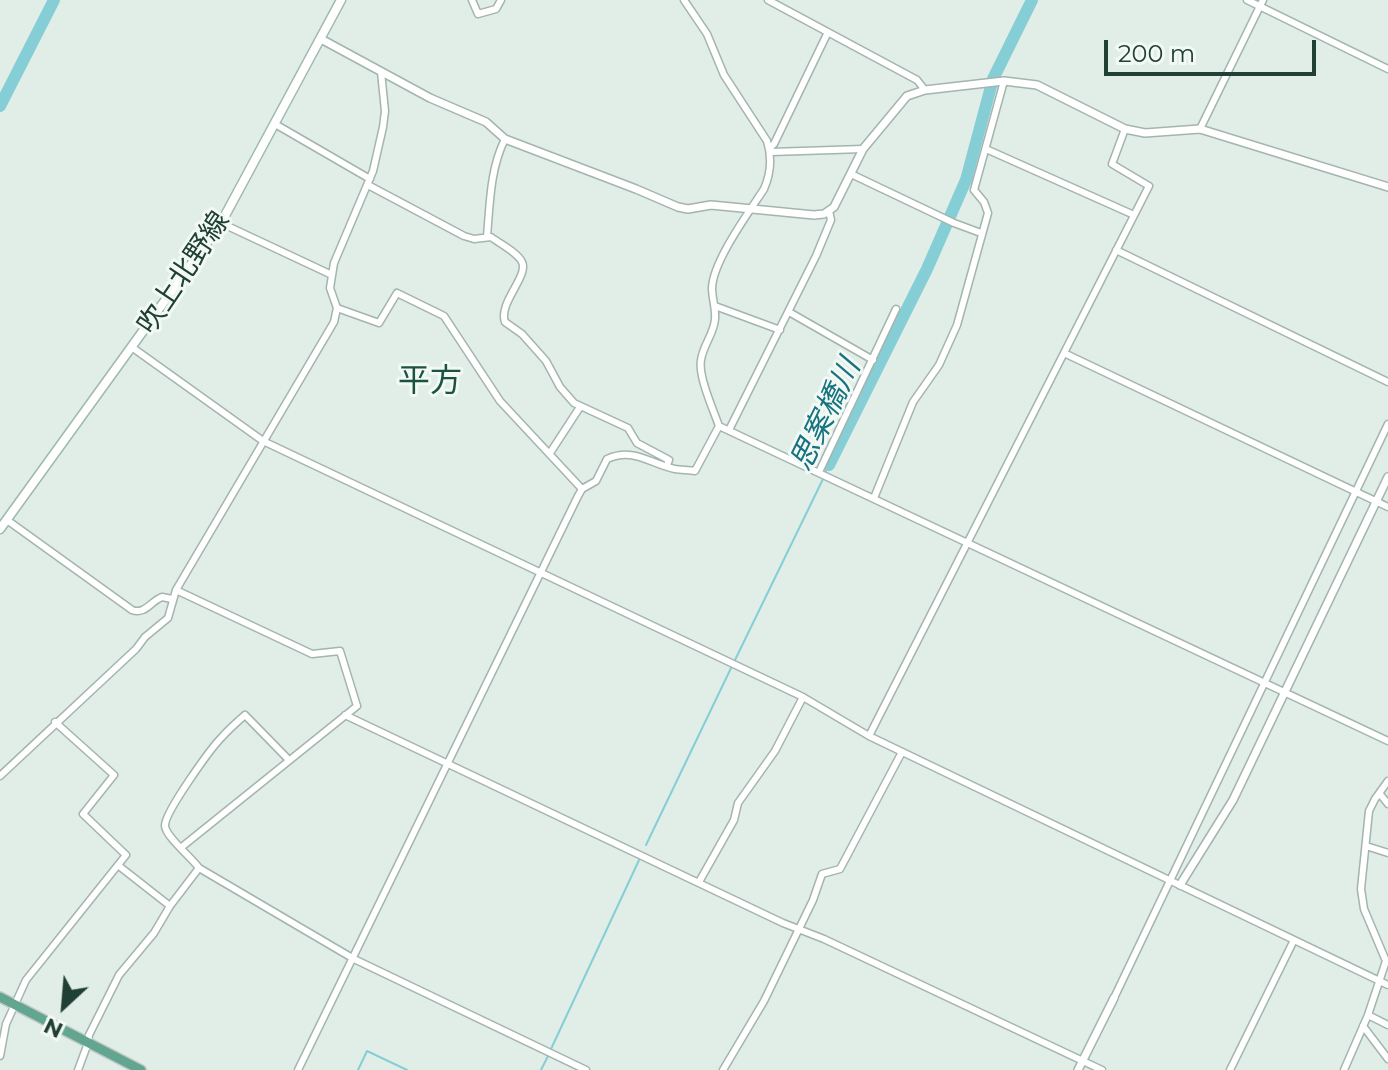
<!DOCTYPE html>
<html>
<head>
<meta charset="utf-8">
<style>
	body { margin:0 }
	#map { position:relative; width:1388px; height:1070px; overflow:hidden; background:#e1ede7; font-family:Montserrat,sans-serif }
	canvas { display:block }
	.north { position:absolute; left:24px; top:966px; width:80px; height:80px; -webkit-text-stroke:6px #f2f9f5; paint-order:stroke; rotate:206deg; font-size:22px; font-weight:700; line-height:32px; text-align:center; color:#203f35 }
	.north::after { content:''; display:block; margin:auto; width:28px; height:36px; background:#203f35; clip-path:polygon(50% 0,100% 100%,50% 72%,0 100%) }
	.scale { position:absolute; left:1104px; top:40px; width:212px; height:36px; box-sizing:border-box; border:4px solid #203f35; border-top:0; padding-left:10px; font-size:24px; line-height:28px; white-space:nowrap; color:#203f35; -webkit-text-stroke:6px #f2f9f5; paint-order:stroke }
</style>
</head>
<body>
<div id="map">
<canvas width="1388" height="1070"></canvas>
<div class="north">N</div>
<div class="scale">200 m</div>
</div>
<script>
const ctx = document.querySelector('canvas').getContext('2d');
ctx.lineJoin = 'round';
function strokePath(path, color, width, dash) {
  ctx.strokeStyle = color;
  ctx.lineWidth = width;
  ctx.lineCap = dash ? 'butt' : 'round';
  ctx.setLineDash(dash || []);
  ctx.stroke(path);
}
function write(font, color, halo, rows, align = 'center') {
  ctx.font = font + ' Montserrat,"Noto Sans JP",sans-serif';
  ctx.lineWidth = 6;
  ctx.setLineDash([]);
  ctx.textBaseline = 'middle';
  ctx.strokeStyle = halo;
  ctx.fillStyle = color;
  for (const [text, x, y, turn = 0] of rows) {
    ctx.save();
    ctx.translate(x, y);
    ctx.rotate((+turn || 0) * Math.PI / 180);
    ctx.textAlign = isNaN(turn) ? turn : align;
    if (halo) ctx.strokeText(text, 0, 0);
    ctx.fillText(text, 0, 0);
    ctx.restore();
  }
}
const stream = new Path2D(`
	M 825,473 L 829,465
	M 735,660 L 823,479
	M 646,845 L 732,666
	M 551,1049 L 640,858
	M 358,1070 L 367,1051 L 407,1070
	M 541,1070 L 548,1056`);
const river = new Path2D(`
	M 0,106 L 54,0
	M 829,465 L 927,269 L 966,180 L 993,79 L 1032,0`);
const minor = new Path2D(`
	M 472,0 L 478,14 L 496,9 L 501,0
	M 768,0 L 917,80 L 925,90
	M 1247,0 L 1388,69
	M 275,124 L 370,179
	M 1200,129 L 1263,0
	M 769,149 L 774,144 L 828,32
	M 986,149 L 1134,215
	M 771,152 L 863,149
	M 851,174 L 954,223 L 981,233
	M 368,185 L 464,236 L 474,239 L 491,237 C 500,244 517,252 522,262 C 529,276 498,303 505,322 L 522,334 L 546,361 L 560,387 L 574,403 L 628,428 L 637,443 L 669,460 L 667,465
	M 221,223 L 332,275
	M 487,236 C 490,203 490,169 505,139
	M 1116,250 L 1388,382
	M 715,306 L 780,330
	M 337,308 L 379,323 L 397,293 L 444,316 L 500,401 L 582,489
	M 789,312 L 873,360
	M 133,348 L 263,441 L 803,697 L 869,736 L 1388,985
	M 1064,353 L 1388,507
	M 719,426 L 1388,741
	M 729,430 L 816,256 L 831,220 L 829,211
	M 550,453 L 580,407
	M 819,472 L 896,309
	M 874,498 L 913,402 L 939,365 L 957,325 L 988,213 L 984,202 L 974,190 L 1004,81
	M 7,520 L 132,610 C 145,615 151,601 162,597 L 172,599
	M 176,590 L 312,654 L 340,651 L 357,706 L 183,846
	M 345,715 L 783,923 L 824,939 L 1102,1070
	M 869,736 L 1149,186 L 1112,164 L 1125,129
	M 288,759 L 245,715 C 237,722 229,729 222,737 C 211,748 164,813 165,826 C 166,837 191,857 199,868 L 354,959 L 586,1070
	M 0,776 L 136,649 L 145,637 L 168,618 L 176,590 L 334,322 L 337,308 L 330,288 L 334,263 L 373,171 L 383,127 L 385,111 L 381,72
	M 1380,794 L 1388,804
	M 1366,846 L 1388,853
	M 119,866 L 170,906
	M 699,882 L 734,820 L 738,803 L 775,751 L 803,697
	M 1114,998 L 1388,424
	M 1368,1015 L 1388,1025
	M 1363,1026 L 1388,1059
	M 0,1056 L 6,1024 L 26,980 L 126,855 L 83,814 L 114,775 L 55,722
	M 78,1070 L 88,1043 L 89,1035 L 119,975 L 154,933 L 170,906 L 199,868
	M 298,1070 L 578,496 L 582,489 L 596,481 L 607,459 C 634,447 650,464 675,469 C 681,470 688,470 695,471 L 719,426 C 713,409 698,376 701,360 C 703,345 714,334 715,319 C 716,309 712,298 712,288 C 713,261 749,212 764,189 C 771,173 772,157 767,141 L 724,75 L 707,34 L 684,0
	M 723,1070 L 764,1001 L 813,900 L 822,874 L 840,869 L 902,752
	M 1230,1070 L 1294,940
	M 1344,1070 L 1368,1015 L 1386,961 L 1364,909 L 1361,889 L 1369,811 L 1375,799 L 1388,781`);
const tertiary = new Path2D(`
	M 321,39 L 430,98 L 486,122 L 505,139 L 636,189 L 678,207 L 688,209 L 711,205 L 814,215 L 824,214 L 834,207 L 863,149 L 907,96 L 925,90 L 1004,81 L 1037,85 L 1125,129 L 1145,133 L 1200,129 L 1388,187
	M 1180,885 L 1233,800 L 1388,477
	M 1078,1070 L 1114,998`);
const secondary = new Path2D(`
	M 0,529 L 221,223 L 341,0`);
const primary = new Path2D(`
	M 0,997 L 141,1070`);
const streetNames = [
	["吹上北野線",184,273,-56]
];
const waterNames = [
	["思案橋川",826,415,-64]
];
const quarterNames = [
	["平方",430,382]
];
strokePath(stream, '#85ced6', 2);
strokePath(river, '#85ced6', 12);
strokePath(minor, '#a3b5ae', 9);
strokePath(tertiary, '#a3b5ae', 10);
strokePath(secondary, '#9eb9ae', 11);
strokePath(primary, '#c1c9c6', 12);
strokePath(minor, '#fff', 6);
strokePath(tertiary, '#fff', 7);
strokePath(secondary, '#fff', 8);
strokePath(primary, '#62a590', 9);
write('28px', '#203f35', '#f2f9f5', streetNames);
write('italic 30px', '#16737f', '#f2f9f5', waterNames);
write('32px', '#1b5242', '#f2f9f5', quarterNames);
</script>
</body>
</html>
